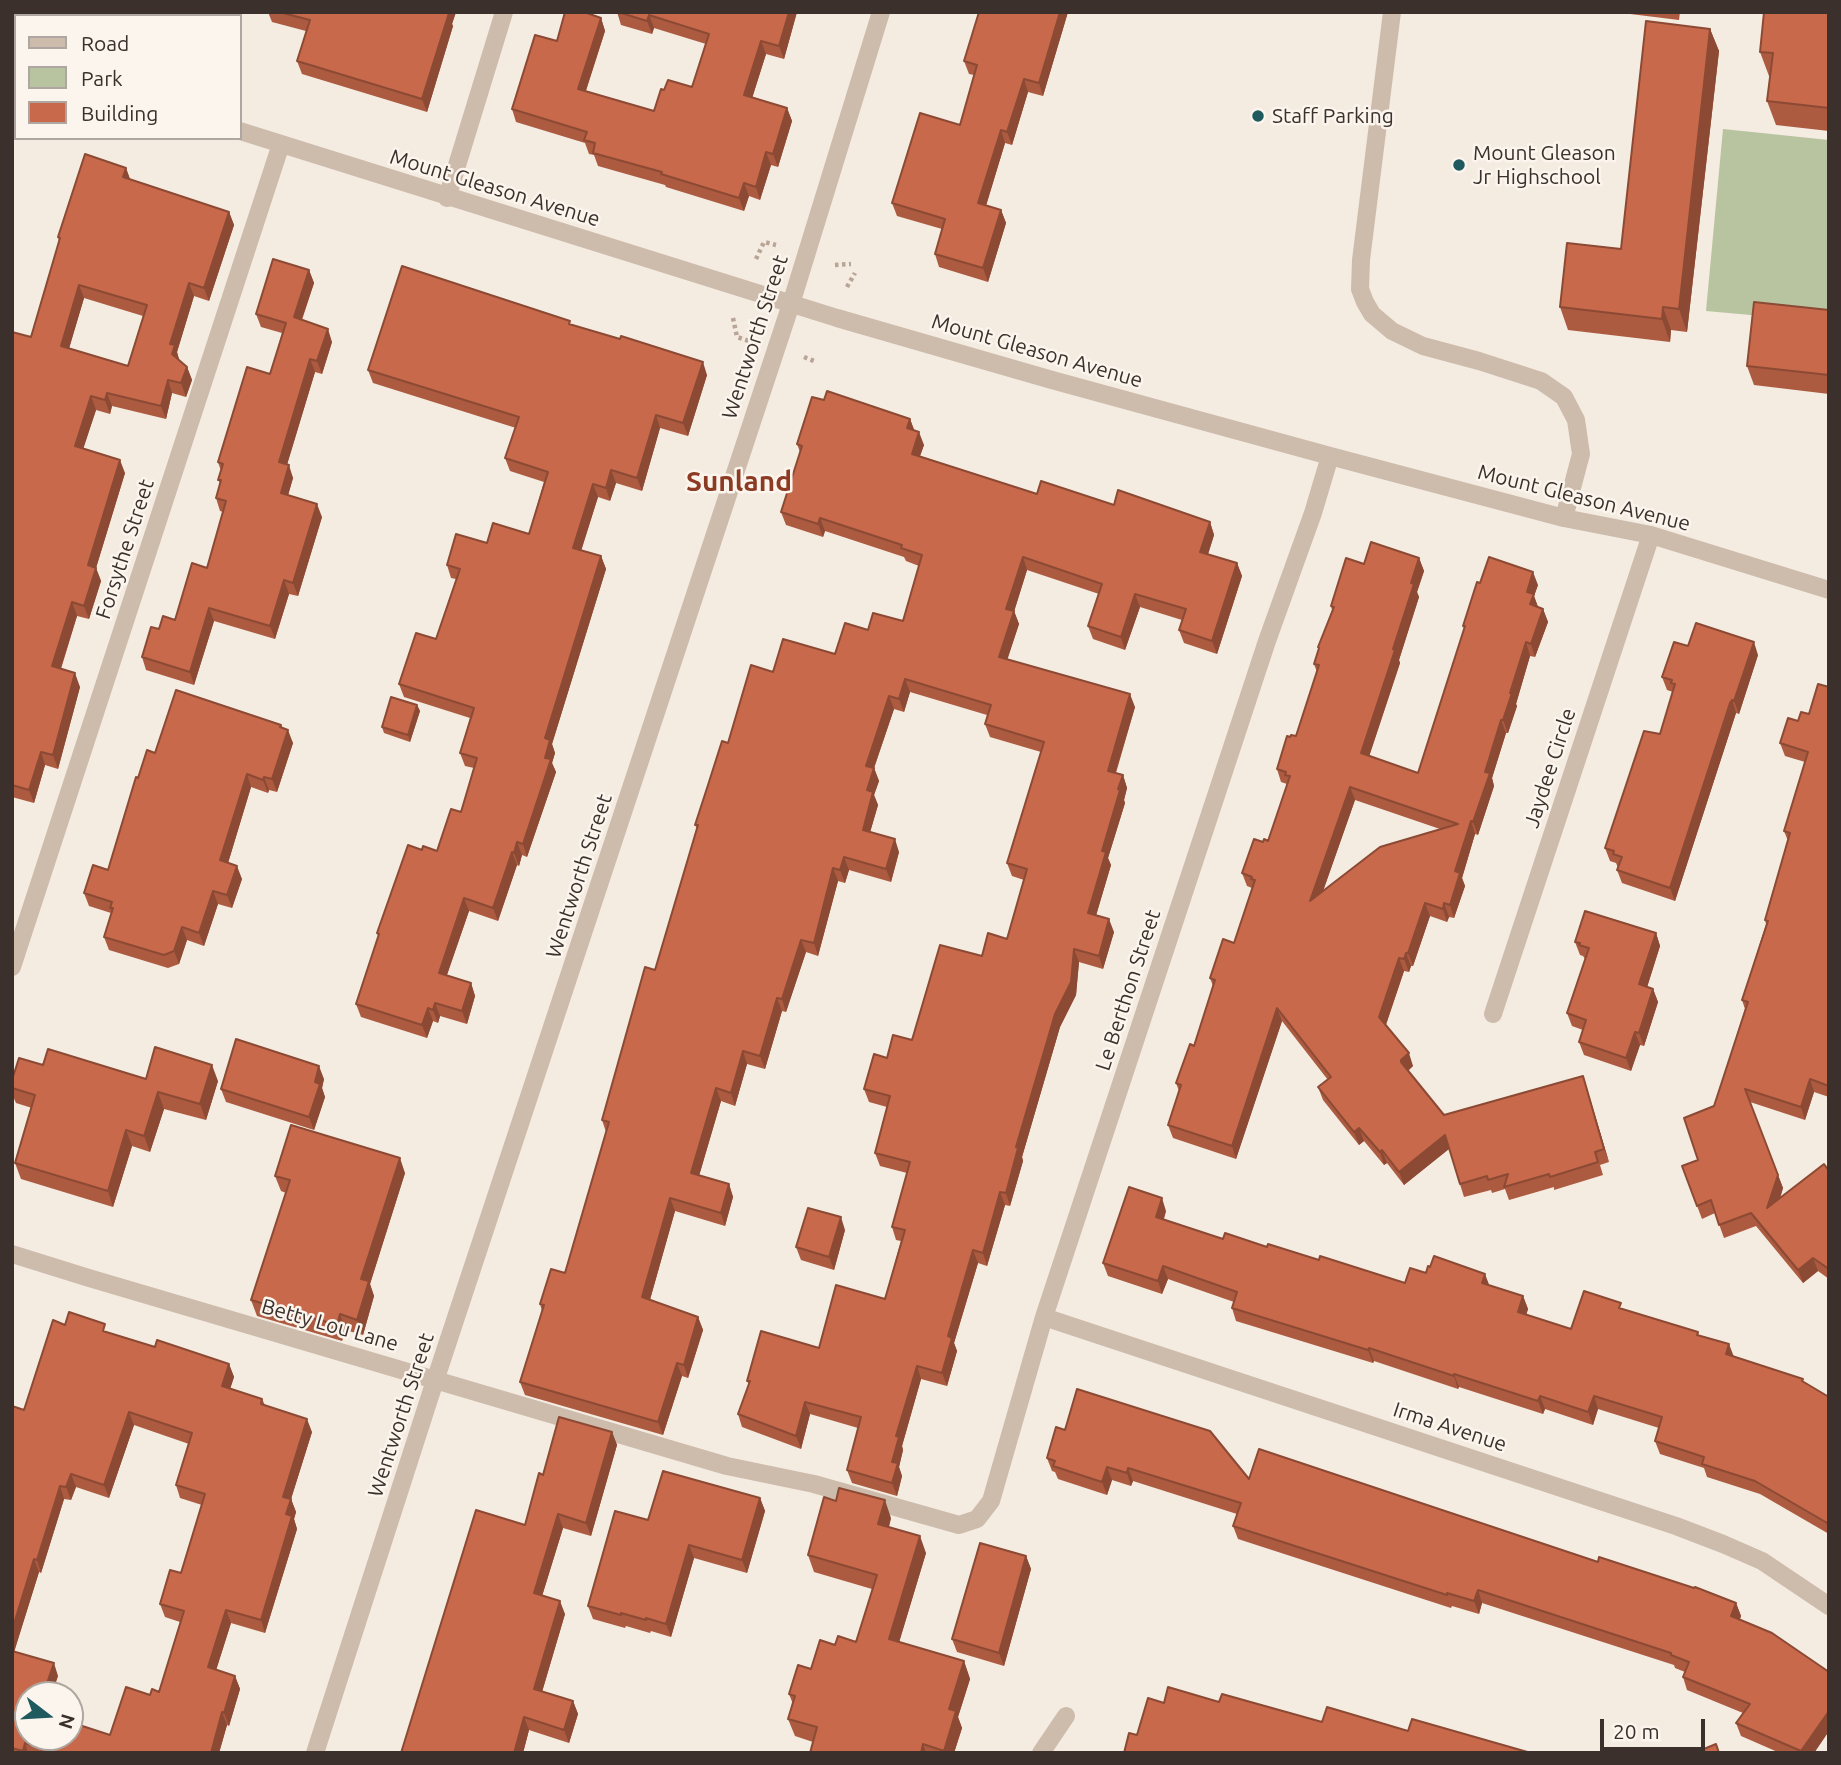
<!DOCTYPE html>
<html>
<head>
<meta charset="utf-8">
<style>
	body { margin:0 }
	#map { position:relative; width:1841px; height:1765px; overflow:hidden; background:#f4ebe1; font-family:Ubuntu,sans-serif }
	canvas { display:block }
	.frame { position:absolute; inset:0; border:14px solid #3b302b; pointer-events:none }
	.legend { position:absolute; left:14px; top:14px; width:228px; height:126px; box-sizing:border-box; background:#fbf5ee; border:2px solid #aea6a0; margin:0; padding:9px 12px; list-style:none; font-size:21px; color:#3b302b }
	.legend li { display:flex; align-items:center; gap:14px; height:35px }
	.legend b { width:35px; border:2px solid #aea6a0 }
	.north { position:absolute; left:14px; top:1681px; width:70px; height:70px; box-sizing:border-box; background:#fbf5ee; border:2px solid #aea6a0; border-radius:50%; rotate:107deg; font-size:19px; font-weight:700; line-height:28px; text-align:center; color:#3b302b }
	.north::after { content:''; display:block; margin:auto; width:24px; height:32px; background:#1f5a5e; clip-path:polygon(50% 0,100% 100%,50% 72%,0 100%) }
	.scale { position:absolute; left:1600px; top:1719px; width:105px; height:32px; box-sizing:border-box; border:4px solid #3b302b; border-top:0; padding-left:9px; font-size:21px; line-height:24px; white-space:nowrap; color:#3b302b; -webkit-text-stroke:5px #fbf5ee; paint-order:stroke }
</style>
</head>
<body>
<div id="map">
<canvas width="1841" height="1765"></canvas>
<div class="frame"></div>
<ul class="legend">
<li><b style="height:9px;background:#cdbbac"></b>Road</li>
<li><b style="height:19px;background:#b8c4a0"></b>Park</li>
<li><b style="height:19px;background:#c8694b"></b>Building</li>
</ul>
<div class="north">N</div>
<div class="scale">20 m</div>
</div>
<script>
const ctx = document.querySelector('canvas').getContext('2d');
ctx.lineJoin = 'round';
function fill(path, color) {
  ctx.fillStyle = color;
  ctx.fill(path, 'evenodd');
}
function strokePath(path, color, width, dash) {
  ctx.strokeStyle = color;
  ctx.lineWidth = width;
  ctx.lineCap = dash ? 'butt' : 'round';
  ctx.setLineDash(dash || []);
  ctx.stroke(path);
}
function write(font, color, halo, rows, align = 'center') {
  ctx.font = font + ' Ubuntu,sans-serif';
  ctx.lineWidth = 5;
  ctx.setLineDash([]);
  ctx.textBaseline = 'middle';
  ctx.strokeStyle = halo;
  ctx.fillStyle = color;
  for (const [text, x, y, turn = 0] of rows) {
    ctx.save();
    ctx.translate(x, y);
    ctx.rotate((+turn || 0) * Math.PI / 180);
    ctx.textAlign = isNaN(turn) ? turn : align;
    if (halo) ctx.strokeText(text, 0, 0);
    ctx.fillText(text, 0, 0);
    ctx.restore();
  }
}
const green = new Path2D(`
	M 1723,129 L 1829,140 L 1829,322 L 1706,311 Z`);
const path = new Path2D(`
	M 756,259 L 764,242 L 776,245
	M 835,265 L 851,264
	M 847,287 L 855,273
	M 733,318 L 737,337 L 749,341
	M 804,357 L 814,361`);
const minor = new Path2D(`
	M 1392,12 L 1361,260 L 1360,289 L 1365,302 L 1372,314 L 1392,331 L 1423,346 L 1479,361 L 1541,381 L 1564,397 L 1576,420 L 1581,454 L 1564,518
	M 48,16 L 49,12
	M 12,60 L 16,61
	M 12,128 L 16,117
	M 240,131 L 837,318 L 1052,380 L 1330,456 L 1564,518 L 1651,535 L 1829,590
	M 447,198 L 504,12
	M 12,967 L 281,144
	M 1493,1014 L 1651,535
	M 12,1254 L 89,1278 L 727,1466 L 814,1484 L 959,1525 L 977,1519 L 991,1501 L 1044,1317 L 1267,641 L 1313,513 L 1330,456
	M 1044,1317 L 1676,1526 L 1723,1544 L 1762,1561 L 1829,1606
	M 315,1753 L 431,1393 L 791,304 L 881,12
	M 1041,1753 L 1066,1716`);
const wall = new Path2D(`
	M 127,12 L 221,12 L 220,16 L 138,16 Z
	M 268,12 L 456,12 L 452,24 L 453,26 L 427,112 L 302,74 L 297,61 L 306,31 L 272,22 Z
	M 617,12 L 797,12 L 784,59 L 766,54 L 752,98 L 787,108 L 792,121 L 778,167 L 771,165 L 760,200 L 749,196 L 744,211 L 666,187 L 665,185 L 598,166 L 594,155 L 589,154 L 585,143 L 516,122 L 512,109 L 557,41 L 601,18 L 605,31 L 586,91 L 654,111 L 664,90 L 692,87 L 706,44 L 654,28 L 652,34 L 621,25 Z
	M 979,12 L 1068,12 L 1043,96 L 1028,92 L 1012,145 L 1005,143 L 986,205 L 1001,210 L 1006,223 L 988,282 L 939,267 L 935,254 L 942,229 L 897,216 L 892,203 L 960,125 L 974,75 L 969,74 L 964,61 Z
	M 1614,12 L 1680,12 L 1679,20 Z
	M 1829,12 L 1829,131 L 1776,125 L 1767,101 L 1770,76 L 1769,76 L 1760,52 Z
	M 1710,29 L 1719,51 L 1687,332 L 1671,330 L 1670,342 L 1568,330 L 1560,307 L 1621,249 Z
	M 126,168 L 130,179 L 229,212 L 234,225 L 209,301 L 194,296 L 177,352 L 179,360 L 187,367 L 192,380 L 186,397 L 172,393 L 166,419 L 112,406 L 110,414 L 96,410 L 83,448 L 125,473 L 96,568 L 101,581 L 89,619 L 77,616 L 61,669 L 80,687 L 58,769 L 45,765 L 34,803 L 12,797 L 12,332 L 31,337 L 59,241 L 58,237 ZM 84,298 L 143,316 L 128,366 L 69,348 Z
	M 309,270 L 314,283 L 302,320 L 332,342 L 322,374 L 315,372 L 287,464 L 293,478 L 288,495 L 322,517 L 298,596 L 289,594 L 275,639 L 214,621 L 194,685 L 146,670 L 142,657 L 159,629 L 175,620 L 207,568 L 223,512 L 220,511 L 216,498 L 220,483 L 218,480 L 221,471 L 218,462 L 270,374 L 282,333 L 261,327 L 256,314 Z
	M 1829,310 L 1829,394 L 1754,385 L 1747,366 Z
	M 571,324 L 707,375 L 688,436 L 660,428 L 642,491 L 616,483 L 610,501 L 598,497 L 581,550 L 601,556 L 606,569 L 552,744 L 555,753 L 552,763 L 556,772 L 527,857 L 522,855 L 519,866 L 517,865 L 498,921 L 469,911 L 447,975 L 471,983 L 475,996 L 467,1024 L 440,1016 L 438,1023 L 433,1021 L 427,1038 L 361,1017 L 356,1004 L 378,936 L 377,933 L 422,850 L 437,851 L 461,812 L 474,768 L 465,766 L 460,753 L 470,718 L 404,697 L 399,684 L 436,639 L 456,579 L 451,578 L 447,565 L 487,543 L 529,534 L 544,482 L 510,471 L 505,458 L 516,428 L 373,383 L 368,370 Z
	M 824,400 L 910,419 L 914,430 L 924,445 L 920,456 L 1037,494 L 1114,505 L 1210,522 L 1214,535 L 1208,554 L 1237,563 L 1242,576 L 1217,654 L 1184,643 L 1179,630 L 1182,620 L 1140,607 L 1125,650 L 1093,639 L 1088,626 L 1099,594 L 1027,570 L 1014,611 L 1019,624 L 1007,659 L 1135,707 L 1116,773 L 1123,775 L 1127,788 L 1124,800 L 1125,803 L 1108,858 L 1111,865 L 1096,915 L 1114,932 L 1103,969 L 1079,962 L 1076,995 L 1060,1027 L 1022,1157 L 1023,1161 L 1010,1206 L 1005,1205 L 987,1266 L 978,1263 L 954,1343 L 957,1351 L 947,1386 L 921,1379 L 902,1446 L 903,1450 L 899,1467 L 902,1476 L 897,1496 L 852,1483 L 847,1470 L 858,1428 L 810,1414 L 801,1449 L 742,1427 L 738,1414 L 749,1385 L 747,1381 L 819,1348 L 885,1299 L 901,1241 L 896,1240 L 892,1227 L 907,1173 L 880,1166 L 875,1153 L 887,1107 L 869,1102 L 864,1089 L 887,1058 L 912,1040 L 982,956 L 1007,939 L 1024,880 L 1012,876 L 1007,863 L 1041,752 L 990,737 L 985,724 L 987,715 L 910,692 L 904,712 L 894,709 L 874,768 L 879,781 L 874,795 L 878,805 L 870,832 L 899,852 L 891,882 L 849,870 L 845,883 L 838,881 L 818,956 L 806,952 L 786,1012 L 782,1011 L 765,1069 L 747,1064 L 735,1106 L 721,1101 L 699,1176 L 729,1184 L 733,1197 L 725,1226 L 675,1211 L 650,1300 L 698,1317 L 703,1330 L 688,1378 L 682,1376 L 663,1435 L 525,1395 L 520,1382 L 542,1311 L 540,1304 L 565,1273 L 606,1132 L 602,1120 L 655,970 L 697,829 L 695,825 L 728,743 L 773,672 L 835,654 L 868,630 L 903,621 L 919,566 L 906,561 L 904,557 L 825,531 L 823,537 L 786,525 L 781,512 L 800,452 L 797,444 Z
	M 1419,558 L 1424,571 L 1417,592 L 1419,597 L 1399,660 L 1400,663 L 1369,756 L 1418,773 L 1464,629 L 1463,626 L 1480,583 L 1538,585 L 1534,596 L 1538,607 L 1543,609 L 1548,622 L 1535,657 L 1530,656 L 1516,704 L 1517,706 L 1508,733 L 1506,733 L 1492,778 L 1494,786 L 1478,835 L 1475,834 L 1462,878 L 1465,886 L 1454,918 L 1449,917 L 1447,922 L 1430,916 L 1413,966 L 1411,966 L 1409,972 L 1404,971 L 1386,1025 L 1413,1066 L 1408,1071 L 1444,1115 L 1587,1089 L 1609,1162 L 1600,1165 L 1603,1175 L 1554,1190 L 1554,1187 L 1509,1200 L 1505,1189 L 1492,1193 L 1491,1190 L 1464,1197 L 1449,1149 L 1404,1185 L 1387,1163 L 1384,1165 L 1364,1141 L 1359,1145 L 1323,1100 L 1318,1087 L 1328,1080 L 1282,1021 L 1236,1159 L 1173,1138 L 1168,1125 L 1179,1091 L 1176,1083 L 1194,1046 L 1213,986 L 1210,978 L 1234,943 L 1252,888 L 1247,886 L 1242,873 L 1263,842 L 1268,841 L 1287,784 L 1281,782 L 1277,769 L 1290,737 L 1296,736 L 1317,672 L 1314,664 L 1319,650 L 1318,647 L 1332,610 L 1331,606 L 1364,564 ZM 1355,800 L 1440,829 L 1323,891 Z
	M 1758,655 L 1739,714 L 1736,713 L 1735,716 L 1675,901 L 1622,883 L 1617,870 L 1618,868 L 1616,863 L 1610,861 L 1605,848 L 1660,734 L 1673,692 L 1667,690 L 1662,677 Z
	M 1829,687 L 1829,1097 L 1814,1092 L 1805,1120 L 1750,1102 L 1783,1188 L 1780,1199 L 1829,1171 L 1829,1279 L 1818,1271 L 1803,1283 L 1756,1226 L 1724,1238 L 1715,1213 L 1702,1219 L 1682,1166 L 1698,1160 L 1714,1106 L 1745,1009 L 1742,1000 L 1766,924 L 1765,920 L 1788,841 L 1784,831 L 1805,762 L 1785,756 L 1780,743 L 1798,721 L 1809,714 Z
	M 417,705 L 420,711 L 410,742 L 384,733 L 382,727 Z
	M 282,728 L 293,743 L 277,792 L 269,790 L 268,793 L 251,787 L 228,863 L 242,879 L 232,908 L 218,904 L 204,946 L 187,940 L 179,964 L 168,968 L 109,950 L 104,937 L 111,913 L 89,906 L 84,893 L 108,870 L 138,778 L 155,753 Z
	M 1656,933 L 1660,946 L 1647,987 L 1653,989 L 1658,1002 L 1644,1046 L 1640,1045 L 1631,1071 L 1584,1055 L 1579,1042 L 1583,1030 L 1572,1026 L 1567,1013 L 1585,959 L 1583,956 L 1580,955 L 1575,942 Z
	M 43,1065 L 146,1079 L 218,1081 L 206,1120 L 164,1109 L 150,1152 L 132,1146 L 113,1207 L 21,1179 L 15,1163 L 32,1108 L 16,1103 L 12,1094 L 12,1080 Z
	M 324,1079 L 322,1088 L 325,1097 L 314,1130 L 226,1102 L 221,1089 Z
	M 405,1173 L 370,1284 L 374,1296 L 363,1335 L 345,1330 L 342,1341 L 257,1316 L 251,1300 L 286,1193 L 281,1191 L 275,1176 Z
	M 1166,1211 L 1164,1219 L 1223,1239 L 1267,1247 L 1405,1283 L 1426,1273 L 1490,1285 L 1523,1296 L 1528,1309 L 1526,1315 L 1571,1329 L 1624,1310 L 1698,1332 L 1699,1335 L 1733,1356 L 1805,1383 L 1829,1397 L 1829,1534 L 1760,1494 L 1707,1477 L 1704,1468 L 1660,1454 L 1655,1441 L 1659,1428 L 1598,1409 L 1593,1425 L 1545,1409 L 1543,1414 L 1459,1387 L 1458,1389 L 1374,1361 L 1373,1363 L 1236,1321 L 1232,1308 L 1234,1302 L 1168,1279 L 1162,1294 L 1108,1276 L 1103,1263 Z
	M 845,1230 L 834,1270 L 801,1260 L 796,1247 Z
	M 65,1325 L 108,1333 L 155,1347 L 229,1364 L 234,1377 L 230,1388 L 262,1399 L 265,1405 L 312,1432 L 291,1499 L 296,1512 L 294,1519 L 297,1529 L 265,1633 L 231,1623 L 216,1670 L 235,1676 L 240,1689 L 229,1726 L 227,1725 L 219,1753 L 12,1753 L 12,1406 L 24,1410 ZM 134,1425 L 189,1444 L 176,1485 L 180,1498 L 202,1505 L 181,1573 L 160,1604 L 165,1617 L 180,1622 L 159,1692 L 150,1695 L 110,1735 L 28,1737 L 58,1676 L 14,1651 L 39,1572 L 41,1573 L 64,1499 L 71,1500 L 76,1487 L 109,1498 Z
	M 612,1432 L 617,1445 L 591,1536 L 563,1528 L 542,1596 L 565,1614 L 542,1692 L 573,1701 L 578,1714 L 569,1743 L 529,1730 L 523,1753 L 401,1753 L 525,1525 L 543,1475 Z
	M 1047,1458 L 1249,1479 L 1598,1562 L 1736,1603 L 1741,1616 L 1740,1619 L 1829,1672 L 1829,1731 L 1814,1753 L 1780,1753 L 1741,1736 L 1736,1723 L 1743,1713 L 1687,1690 L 1683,1677 L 1685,1672 L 1675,1668 L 1674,1665 L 1482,1603 L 1479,1614 L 1452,1606 L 1451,1608 L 1238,1539 L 1233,1526 L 1237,1514 L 1133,1481 L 1131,1486 L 1112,1480 L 1107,1495 L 1058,1479 L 1055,1472 L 1052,1471 Z
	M 760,1498 L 765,1511 L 747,1573 L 694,1558 L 671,1637 L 651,1631 L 650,1633 L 626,1626 L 625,1628 L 593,1619 L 588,1606 L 648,1520 Z
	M 891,1518 L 889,1527 L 926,1553 L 899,1642 L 964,1661 L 970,1679 L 958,1717 L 962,1728 L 954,1753 L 810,1753 L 813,1742 L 795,1736 L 788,1719 L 793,1704 L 789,1694 L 811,1669 L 835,1645 L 856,1642 L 872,1589 L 814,1572 L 808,1555 Z
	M 1026,1556 L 1031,1569 L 1004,1666 L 957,1652 L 952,1639 Z`);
const shadedWall = new Path2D(`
	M 212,12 L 221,12 L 220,16 L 211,16 Z
	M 447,12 L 456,12 L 452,24 L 453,26 L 427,112 L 422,99 Z
	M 789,12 L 797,12 L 784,59 L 779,46 Z
	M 1060,12 L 1068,12 L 1043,96 L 1039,83 Z
	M 649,15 L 654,28 L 652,34 L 647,21 Z
	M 601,18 L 605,31 L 582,102 L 578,89 Z
	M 1710,29 L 1719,51 L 1687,332 L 1679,309 Z
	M 761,41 L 766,54 L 749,108 L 744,95 Z
	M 1024,79 L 1028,92 L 1012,145 L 1007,132 Z
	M 787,108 L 792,121 L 778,167 L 773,154 Z
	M 1001,130 L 1005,143 L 983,216 L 978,203 Z
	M 766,152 L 771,165 L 760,200 L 756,187 Z
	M 126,168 L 131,182 L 123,177 Z
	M 744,183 L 749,196 L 744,211 L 739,198 Z
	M 1001,210 L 1006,223 L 988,282 L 983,268 Z
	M 229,212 L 234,225 L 209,301 L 204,288 Z
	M 309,270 L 314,283 L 298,330 L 294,317 Z
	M 189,283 L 194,296 L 177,352 L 179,359 L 177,368 L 172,354 L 170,344 Z
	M 79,285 L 84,298 L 66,359 L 61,346 Z
	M 1663,307 L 1671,330 L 1670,342 L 1662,319 Z
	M 328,329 L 332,342 L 322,374 L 317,361 Z
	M 310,359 L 315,372 L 284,475 L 279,462 Z
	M 703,362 L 707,375 L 688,436 L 683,423 Z
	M 187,367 L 192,380 L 186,397 L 181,383 Z
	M 168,380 L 172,393 L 166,419 L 161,406 Z
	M 107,393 L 112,406 L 110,414 L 105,400 Z
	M 91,396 L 96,410 L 80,459 L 75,446 Z
	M 656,415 L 660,428 L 642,491 L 637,478 Z
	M 910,419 L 915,432 L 907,428 Z
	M 919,432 L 924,445 L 916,467 L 912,454 Z
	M 120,460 L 125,473 L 96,568 L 101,581 L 89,619 L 84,606 L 88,565 Z
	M 289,465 L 293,478 L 285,506 L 281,493 Z
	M 611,470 L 616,483 L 610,501 L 606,488 Z
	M 593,484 L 598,497 L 578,561 L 573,548 Z
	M 317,504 L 322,517 L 298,596 L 293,583 Z
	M 820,518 L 825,531 L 823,537 L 818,524 Z
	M 1210,522 L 1214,535 L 1205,564 L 1200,552 Z
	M 601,556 L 606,569 L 552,744 L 555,753 L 552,763 L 556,772 L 527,857 L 523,844 L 545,758 L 545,738 Z
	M 1023,557 L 1027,570 L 1014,612 L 1014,611 L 1019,624 L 1004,670 L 999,657 L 1006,609 Z
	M 1419,558 L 1424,571 L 1417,592 L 1419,597 L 1399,660 L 1400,663 L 1366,766 L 1361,753 L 1393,649 L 1411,583 Z
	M 1237,563 L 1242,576 L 1217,654 L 1212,641 Z
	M 1533,572 L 1538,585 L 1534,596 L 1538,607 L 1535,617 L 1527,592 Z
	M 284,580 L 289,594 L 275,639 L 270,626 Z
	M 1135,594 L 1140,607 L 1125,650 L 1121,637 Z
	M 72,602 L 77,616 L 57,680 L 52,666 Z
	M 209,608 L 214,621 L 194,685 L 190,672 Z
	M 1543,609 L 1548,622 L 1535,657 L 1531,644 Z
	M 1526,642 L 1530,656 L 1516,704 L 1517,706 L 1508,733 L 1503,720 Z
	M 1754,642 L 1758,655 L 1739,714 L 1734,701 Z
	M 75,673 L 80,687 L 58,769 L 53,755 Z
	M 905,679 L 910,692 L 904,712 L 899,699 Z
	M 1130,694 L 1135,707 L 1112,784 L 1108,771 Z
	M 889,696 L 894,709 L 874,768 L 879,781 L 874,795 L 878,805 L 867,843 L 863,830 L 867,790 L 866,766 Z
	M 1732,700 L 1736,713 L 1675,901 L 1670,888 Z
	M 417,705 L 420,711 L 410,742 L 408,735 Z
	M 1501,720 L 1506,733 L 1492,778 L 1494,786 L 1478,835 L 1473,822 L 1485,772 Z
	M 281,725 L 286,737 L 288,730 L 293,743 L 277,792 L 272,779 Z
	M 41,752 L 45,765 L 34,803 L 29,790 Z
	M 247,774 L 251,787 L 225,873 L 220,860 Z
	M 1123,775 L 1127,788 L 1124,800 L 1125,803 L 1108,858 L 1111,865 L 1093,926 L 1088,913 L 1102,851 Z
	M 264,777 L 269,790 L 268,793 L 263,780 Z
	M 1350,787 L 1355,800 L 1315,914 L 1310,901 Z
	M 1471,821 L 1475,834 L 1462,878 L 1465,886 L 1454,918 L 1450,905 L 1455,871 Z
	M 895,839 L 899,852 L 891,882 L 886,869 Z
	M 517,842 L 522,855 L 519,866 L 514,853 Z
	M 512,852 L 517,865 L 498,921 L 493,908 Z
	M 844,857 L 849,870 L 845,883 L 840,870 Z
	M 237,866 L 242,879 L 232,908 L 227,895 Z
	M 833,868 L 838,881 L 818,956 L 814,943 Z
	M 213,891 L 218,904 L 204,946 L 199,933 Z
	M 464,898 L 469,911 L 443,986 L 439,973 Z
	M 1425,903 L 1430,916 L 1413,966 L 1408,953 Z
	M 1444,903 L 1449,917 L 1447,922 L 1443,909 Z
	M 1109,919 L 1114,932 L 1103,969 L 1099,956 Z
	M 182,927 L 187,940 L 179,964 L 174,951 Z
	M 1656,933 L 1660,946 L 1644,997 L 1639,984 Z
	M 801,940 L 806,952 L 786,1012 L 782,999 Z
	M 1074,949 L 1079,962 L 1076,995 L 1060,1027 L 1022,1157 L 1023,1161 L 1010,1206 L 1006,1193 L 1016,1147 Z
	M 1406,953 L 1411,966 L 1409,972 L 1404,959 Z
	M 1399,958 L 1404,971 L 1384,1030 L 1379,1017 Z
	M 471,983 L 475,996 L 467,1024 L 462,1011 Z
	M 1653,989 L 1658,1002 L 1644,1046 L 1639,1033 Z
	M 777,998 L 782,1011 L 765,1069 L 760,1056 Z
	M 435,1003 L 440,1016 L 438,1023 L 433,1010 Z
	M 428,1008 L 433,1021 L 427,1038 L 422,1025 Z
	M 1277,1008 L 1282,1021 L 1236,1159 L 1232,1146 Z
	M 1635,1032 L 1640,1045 L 1631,1071 L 1626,1058 Z
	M 743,1051 L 747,1064 L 735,1106 L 731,1093 Z
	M 1409,1053 L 1413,1066 L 1405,1073 L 1401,1060 Z
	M 212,1065 L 218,1081 L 206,1120 L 200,1104 Z
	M 319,1066 L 324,1079 L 322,1088 L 325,1097 L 314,1130 L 309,1117 L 315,1082 Z
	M 1583,1076 L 1587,1089 L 1609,1162 L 1604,1149 Z
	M 1810,1079 L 1814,1092 L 1805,1120 L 1801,1107 Z
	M 716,1088 L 721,1101 L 696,1186 L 691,1173 Z
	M 158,1092 L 164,1109 L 150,1152 L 144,1136 Z
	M 1359,1128 L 1364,1141 L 1359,1145 L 1354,1132 Z
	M 126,1130 L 132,1146 L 113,1207 L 108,1191 Z
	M 1445,1135 L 1450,1148 L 1404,1185 L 1399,1172 Z
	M 1382,1150 L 1387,1163 L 1384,1165 L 1380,1152 Z
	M 400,1158 L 405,1173 L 370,1284 L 374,1296 L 363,1335 L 357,1320 L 361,1279 Z
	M 1778,1175 L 1783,1188 L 1772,1221 L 1767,1208 Z
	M 729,1184 L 733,1197 L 725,1226 L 721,1213 Z
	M 1000,1192 L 1005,1205 L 987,1266 L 983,1253 Z
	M 670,1198 L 675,1211 L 647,1310 L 642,1297 Z
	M 1162,1198 L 1166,1211 L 1160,1230 L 1156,1217 Z
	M 841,1217 L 845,1230 L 834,1270 L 829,1257 Z
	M 973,1250 L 978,1263 L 954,1343 L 957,1351 L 947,1386 L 942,1373 L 948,1336 Z
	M 1813,1258 L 1818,1271 L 1803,1283 L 1798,1270 Z
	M 1163,1266 L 1168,1279 L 1162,1294 L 1158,1281 Z
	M 1485,1274 L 1490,1287 L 1482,1283 Z
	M 1523,1296 L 1528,1309 L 1523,1325 L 1518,1312 Z
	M 340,1314 L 345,1330 L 342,1341 L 337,1325 Z
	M 698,1317 L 703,1330 L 688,1378 L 684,1365 Z
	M 1729,1344 L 1734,1357 L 1726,1354 Z
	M 1369,1348 L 1374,1361 L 1373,1363 L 1368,1350 Z
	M 677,1363 L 682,1376 L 663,1435 L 658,1422 Z
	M 229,1364 L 234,1377 L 227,1399 L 222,1386 Z
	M 917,1366 L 921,1379 L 902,1446 L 903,1450 L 899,1467 L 902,1476 L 897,1496 L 892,1483 L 892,1462 L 896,1436 Z
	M 1454,1374 L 1459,1387 L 1458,1389 L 1454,1376 Z
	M 1540,1396 L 1545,1409 L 1543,1414 L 1538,1401 Z
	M 1594,1396 L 1598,1409 L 1593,1425 L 1588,1412 Z
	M 805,1402 L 810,1414 L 801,1449 L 796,1436 Z
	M 129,1412 L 134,1425 L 109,1498 L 104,1485 Z
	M 307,1419 L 312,1432 L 291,1499 L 296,1512 L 294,1519 L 297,1529 L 265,1633 L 261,1620 L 286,1514 L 283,1497 Z
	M 612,1432 L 617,1445 L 591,1536 L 586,1523 Z
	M 1107,1467 L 1112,1480 L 1107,1495 L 1102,1482 Z
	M 1128,1468 L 1133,1481 L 1131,1486 L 1127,1473 Z
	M 71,1474 L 76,1487 L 71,1500 L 66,1487 Z
	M 60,1486 L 64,1499 L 41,1573 L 37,1560 Z
	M 760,1498 L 765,1511 L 747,1573 L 742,1560 Z
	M 885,1500 L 891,1518 L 885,1541 L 878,1524 Z
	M 558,1514 L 563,1528 L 539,1606 L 534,1593 Z
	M 920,1536 L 926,1553 L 895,1656 L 889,1639 Z
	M 689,1545 L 694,1558 L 671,1637 L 666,1624 Z
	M 1026,1556 L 1031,1569 L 1004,1666 L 999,1653 Z
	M 34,1559 L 39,1572 L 12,1659 L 12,1630 Z
	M 1478,1590 L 1482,1603 L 1479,1614 L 1474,1601 Z
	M 560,1601 L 565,1614 L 539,1702 L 534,1689 Z
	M 1736,1603 L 1741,1616 L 1736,1629 L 1731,1616 Z
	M 226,1610 L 231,1623 L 213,1680 L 208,1667 Z
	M 964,1661 L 970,1679 L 958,1717 L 962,1728 L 954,1753 L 944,1753 L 944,1751 L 949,1709 Z
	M 54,1663 L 58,1676 L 52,1695 L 43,1695 Z
	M 235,1676 L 240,1689 L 229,1726 L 224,1713 Z
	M 573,1701 L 578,1714 L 569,1743 L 564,1730 Z
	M 1829,1711 L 1829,1731 L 1814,1753 L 1802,1753 L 1801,1751 Z
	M 222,1712 L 227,1725 L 219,1753 L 211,1753 Z
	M 524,1717 L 529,1730 L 523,1753 L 514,1753 Z
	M 25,1743 L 28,1753 L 23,1753 L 23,1751 Z
	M 923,1744 L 926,1753 L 921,1753 Z`);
const building = new Path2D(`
	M 153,12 L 212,12 L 211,16 L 152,16 Z
	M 279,12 L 447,12 L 449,13 L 422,99 L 297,61 L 310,20 Z
	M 565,12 L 584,12 L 601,18 L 578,89 L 654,111 L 661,89 L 664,90 L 668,80 L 692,87 L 709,34 L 649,15 L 647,21 L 618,12 L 789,12 L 779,46 L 761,41 L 744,95 L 787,108 L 773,154 L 766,152 L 756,187 L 744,183 L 739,198 L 661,174 L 662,172 L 593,153 L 595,143 L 584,140 L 587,132 L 512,109 L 535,35 L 557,41 Z
	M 979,12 L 1060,12 L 1039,83 L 1024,79 L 1007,132 L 1001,130 L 978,203 L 1001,210 L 983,268 L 935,254 L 945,219 L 892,203 L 920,113 L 960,125 L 977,65 L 964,61 Z
	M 1764,12 L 1829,12 L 1829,108 L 1767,101 L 1773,53 L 1760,52 Z
	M 1646,21 L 1710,29 L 1679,309 L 1663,307 L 1662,319 L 1560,307 L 1567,243 L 1621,249 Z
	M 85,154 L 126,168 L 123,177 L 229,212 L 204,288 L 189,283 L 170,344 L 175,345 L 172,354 L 187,367 L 181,383 L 168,380 L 161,406 L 107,393 L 105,400 L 91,396 L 75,446 L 120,460 L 88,565 L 96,568 L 84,606 L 72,602 L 52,666 L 75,673 L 53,755 L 41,752 L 29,790 L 12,785 L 12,332 L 31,337 L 60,238 L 58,237 ZM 79,285 L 147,305 L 128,366 L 61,346 Z
	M 273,259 L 309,270 L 294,317 L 328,329 L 317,361 L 310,359 L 279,462 L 289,465 L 281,493 L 317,504 L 293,583 L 284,580 L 270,626 L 209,608 L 190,672 L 142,657 L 151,627 L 159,629 L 163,616 L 175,620 L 192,563 L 207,568 L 226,501 L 216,498 L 221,480 L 218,480 L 223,464 L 218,462 L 247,367 L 270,374 L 286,323 L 256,314 Z
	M 402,266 L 570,321 L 569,324 L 620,339 L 621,336 L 703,362 L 683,423 L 656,415 L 637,478 L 611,470 L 606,488 L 593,484 L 573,548 L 601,556 L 545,738 L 550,740 L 545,758 L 551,759 L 523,844 L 517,842 L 514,853 L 512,852 L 493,908 L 464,898 L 439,973 L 471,983 L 462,1011 L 435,1003 L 433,1010 L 428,1008 L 422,1025 L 356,1004 L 379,934 L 377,933 L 408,845 L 422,850 L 423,846 L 437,851 L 451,809 L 461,812 L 477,758 L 460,753 L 474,708 L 399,684 L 416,633 L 436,639 L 460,569 L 447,565 L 456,534 L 487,543 L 493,523 L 529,534 L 548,472 L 505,458 L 519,417 L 368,370 Z
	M 1754,302 L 1829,310 L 1829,375 L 1747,366 Z
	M 827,391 L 910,419 L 907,428 L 919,432 L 912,454 L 1037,494 L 1041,481 L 1114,505 L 1118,490 L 1210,522 L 1200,552 L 1237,563 L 1212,641 L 1179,630 L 1186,609 L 1135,594 L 1121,637 L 1088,626 L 1102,584 L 1023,557 L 1006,609 L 1014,611 L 999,657 L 1130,694 L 1108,771 L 1123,775 L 1118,789 L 1120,790 L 1102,851 L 1106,852 L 1088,913 L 1109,919 L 1099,956 L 1074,949 L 1071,982 L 1055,1014 L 1016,1147 L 1018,1148 L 1006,1193 L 1000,1192 L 983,1253 L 973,1250 L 948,1336 L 952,1338 L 942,1373 L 917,1366 L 896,1436 L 899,1437 L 892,1462 L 898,1463 L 892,1483 L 847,1470 L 861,1417 L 805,1402 L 796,1436 L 738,1414 L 750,1381 L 747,1381 L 761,1331 L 819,1348 L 836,1285 L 885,1299 L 905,1230 L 892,1227 L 910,1162 L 875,1153 L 890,1096 L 864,1089 L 874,1054 L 887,1058 L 893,1035 L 912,1040 L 940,945 L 982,956 L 988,933 L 1007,939 L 1027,869 L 1007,863 L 1044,742 L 985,724 L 991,705 L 905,679 L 899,699 L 889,696 L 866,766 L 874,768 L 867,790 L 873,792 L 863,830 L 895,839 L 886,869 L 844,857 L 840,870 L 833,868 L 814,943 L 801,940 L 782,999 L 777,998 L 760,1056 L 743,1051 L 731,1093 L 716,1088 L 691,1173 L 729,1184 L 721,1213 L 670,1198 L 642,1297 L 698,1317 L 684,1365 L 677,1363 L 658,1422 L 520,1382 L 544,1305 L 540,1304 L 551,1269 L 565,1273 L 609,1122 L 602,1120 L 645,967 L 655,970 L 698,825 L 695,825 L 708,785 L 722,741 L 728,743 L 751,665 L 773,672 L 783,639 L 835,654 L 845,623 L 868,630 L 873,613 L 903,621 L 922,555 L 901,548 L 902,545 L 820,518 L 818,524 L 781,512 L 802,446 L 797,444 L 812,397 L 824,400 Z
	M 1371,542 L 1419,558 L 1411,583 L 1414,584 L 1393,649 L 1395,650 L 1361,753 L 1418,773 L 1465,626 L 1463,626 L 1477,582 L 1480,583 L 1489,557 L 1533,572 L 1527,592 L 1534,594 L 1530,604 L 1543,609 L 1531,644 L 1526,642 L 1510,693 L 1512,693 L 1503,720 L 1501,720 L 1485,772 L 1490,773 L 1473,822 L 1471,821 L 1455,871 L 1460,873 L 1450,905 L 1444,903 L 1443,909 L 1425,903 L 1408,953 L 1406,953 L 1404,959 L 1399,958 L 1379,1017 L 1409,1053 L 1401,1060 L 1401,1062 L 1444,1115 L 1583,1076 L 1604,1149 L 1595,1152 L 1598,1162 L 1550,1177 L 1549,1174 L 1504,1187 L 1508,1174 L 1488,1180 L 1487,1176 L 1460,1184 L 1445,1135 L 1399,1172 L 1382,1150 L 1380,1152 L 1359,1128 L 1354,1132 L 1318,1087 L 1331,1077 L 1277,1008 L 1232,1146 L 1168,1125 L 1181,1085 L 1176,1083 L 1190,1044 L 1194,1046 L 1215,980 L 1210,978 L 1223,939 L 1234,943 L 1255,880 L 1251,879 L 1252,877 L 1242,873 L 1254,839 L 1263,842 L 1264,839 L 1268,841 L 1290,776 L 1285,775 L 1286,772 L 1277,769 L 1287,736 L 1290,737 L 1291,735 L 1296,736 L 1319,665 L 1314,664 L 1319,648 L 1318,647 L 1334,607 L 1331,606 L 1346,558 L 1364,564 ZM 1350,787 L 1458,824 L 1380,847 L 1310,901 Z
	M 1696,623 L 1754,642 L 1734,701 L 1732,700 L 1730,703 L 1670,888 L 1617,870 L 1622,857 L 1613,854 L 1614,851 L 1605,848 L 1644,731 L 1660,734 L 1675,684 L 1671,683 L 1672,680 L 1662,677 L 1674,642 L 1688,646 Z
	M 1818,684 L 1829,687 L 1829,1086 L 1810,1079 L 1801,1107 L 1745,1089 L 1778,1175 L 1767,1208 L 1824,1164 L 1829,1171 L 1829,1269 L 1813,1258 L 1798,1270 L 1751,1213 L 1719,1225 L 1711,1200 L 1697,1206 L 1682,1166 L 1698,1160 L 1684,1118 L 1714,1106 L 1748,1002 L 1742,1000 L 1768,921 L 1765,920 L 1790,833 L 1784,831 L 1808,752 L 1780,743 L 1788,718 L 1798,721 L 1801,712 L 1809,714 Z
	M 176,690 L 281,725 L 280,727 L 288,730 L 272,779 L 264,777 L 263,780 L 247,774 L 220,860 L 237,866 L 227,895 L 213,891 L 199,933 L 182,927 L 174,951 L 164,955 L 104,937 L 113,908 L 110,908 L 112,902 L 84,893 L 93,865 L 108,870 L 136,777 L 138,778 L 147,750 L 155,753 Z
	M 391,697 L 417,705 L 408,735 L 382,727 Z
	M 1585,911 L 1656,933 L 1639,984 L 1653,989 L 1639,1033 L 1635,1032 L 1626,1058 L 1579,1042 L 1586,1020 L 1567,1013 L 1589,948 L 1579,945 L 1580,943 L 1575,942 Z
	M 236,1039 L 319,1066 L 315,1082 L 320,1084 L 309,1117 L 221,1089 Z
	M 155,1047 L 212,1065 L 200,1104 L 158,1092 L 144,1136 L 126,1130 L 108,1191 L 15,1163 L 35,1095 L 12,1088 L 12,1080 L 19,1058 L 43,1065 L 48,1049 L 146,1079 Z
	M 291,1125 L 400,1158 L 361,1279 L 369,1281 L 357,1320 L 340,1314 L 337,1325 L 251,1300 L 290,1180 L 275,1176 Z
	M 1129,1187 L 1162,1198 L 1156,1217 L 1223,1239 L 1225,1233 L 1267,1247 L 1268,1244 L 1319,1260 L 1320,1256 L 1405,1283 L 1410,1268 L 1426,1273 L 1428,1266 L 1430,1267 L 1434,1256 L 1485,1274 L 1482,1283 L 1523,1296 L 1518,1312 L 1571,1329 L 1584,1291 L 1621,1303 L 1619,1308 L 1698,1332 L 1697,1335 L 1729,1344 L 1726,1354 L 1803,1379 L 1802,1381 L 1829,1397 L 1829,1524 L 1755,1481 L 1702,1464 L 1704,1457 L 1655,1441 L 1662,1417 L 1594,1396 L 1588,1412 L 1540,1396 L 1538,1401 L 1454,1374 L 1454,1376 L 1369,1348 L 1368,1350 L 1232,1308 L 1237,1292 L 1163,1266 L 1158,1281 L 1103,1263 Z
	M 808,1208 L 841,1217 L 829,1257 L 796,1247 Z
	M 69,1312 L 105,1324 L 103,1331 L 155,1347 L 157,1340 L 229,1364 L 222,1386 L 262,1399 L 261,1404 L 307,1419 L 283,1497 L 291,1499 L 286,1514 L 292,1516 L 261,1620 L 226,1610 L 208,1667 L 235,1676 L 224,1713 L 222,1712 L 211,1753 L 56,1753 L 25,1743 L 23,1751 L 12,1748 L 12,1651 L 54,1663 L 43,1695 L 28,1695 L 28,1737 L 70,1737 L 70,1722 L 110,1735 L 126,1687 L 150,1695 L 152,1689 L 159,1692 L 184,1611 L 160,1604 L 170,1570 L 181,1573 L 205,1494 L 176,1485 L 192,1433 L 129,1412 L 104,1485 L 71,1474 L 66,1487 L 60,1486 L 37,1560 L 34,1559 L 12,1630 L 12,1406 L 24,1410 L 53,1320 L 65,1325 Z
	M 1077,1389 L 1210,1431 L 1249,1479 L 1259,1449 L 1598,1562 L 1599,1557 L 1694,1588 L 1695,1587 L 1736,1603 L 1731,1616 L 1772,1633 L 1829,1672 L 1829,1711 L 1801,1751 L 1736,1723 L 1750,1704 L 1683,1677 L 1689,1662 L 1671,1655 L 1671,1653 L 1478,1590 L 1474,1601 L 1447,1593 L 1447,1595 L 1233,1526 L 1241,1503 L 1128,1468 L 1127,1473 L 1107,1467 L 1102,1482 L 1053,1466 L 1055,1461 L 1047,1458 L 1056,1427 L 1065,1430 Z
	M 559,1417 L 612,1432 L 586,1523 L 558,1514 L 534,1593 L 560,1601 L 534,1689 L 573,1701 L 564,1730 L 524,1717 L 514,1753 L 401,1753 L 476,1510 L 525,1525 L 539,1473 L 543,1475 Z
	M 663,1471 L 760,1498 L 742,1560 L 689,1545 L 666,1624 L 646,1618 L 646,1620 L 621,1613 L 621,1615 L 588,1606 L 615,1511 L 648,1520 Z
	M 839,1488 L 885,1500 L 878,1524 L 920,1536 L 889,1639 L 964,1661 L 949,1709 L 956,1711 L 944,1751 L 923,1744 L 921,1753 L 810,1753 L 817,1727 L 788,1719 L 795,1696 L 789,1694 L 798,1665 L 811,1669 L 820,1640 L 835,1645 L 838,1636 L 856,1642 L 877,1575 L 808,1555 L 824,1497 L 836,1501 Z
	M 980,1543 L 1026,1556 L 999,1653 L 952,1639 Z
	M 1168,1687 L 1219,1702 L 1222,1694 L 1322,1722 L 1327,1707 L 1408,1731 L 1412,1719 L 1531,1753 L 1124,1753 L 1129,1733 L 1137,1735 L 1148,1698 L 1164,1703 Z
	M 1716,1744 L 1719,1753 L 1694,1753 Z`);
const markers = [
	[1258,116,7,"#1f5a5e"],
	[1459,165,7,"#1f5a5e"]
];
const poiNames = [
	["Staff Parking",1272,116],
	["Mount Gleason",1473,153],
	["Jr Highschool",1473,177]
];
const streetNames = [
	["Mount Gleason Avenue",495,188,17],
	["Wentworth Street",755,337,-72],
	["Mount Gleason Avenue",1037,351,16],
	["Mount Gleason Avenue",1584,498,14],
	["Forsythe Street",125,549,-72],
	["Jaydee Circle",1550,768,-72],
	["Wentworth Street",579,876,-72],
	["Le Berthon Street",1128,990,-72],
	["Betty Lou Lane",330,1325,16],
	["Wentworth Street",401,1415,-72],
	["Irma Avenue",1450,1427,18]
];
const districtNames = [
	["Sunland",739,482]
];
fill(green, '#b8c4a0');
strokePath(path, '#b9a596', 4.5, [3.5, 3.5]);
strokePath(minor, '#cdbbac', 18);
fill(wall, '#ac5a40');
fill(shadedWall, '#8c4a34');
fill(building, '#c8694b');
strokePath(building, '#8c4a34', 2);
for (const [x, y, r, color] of markers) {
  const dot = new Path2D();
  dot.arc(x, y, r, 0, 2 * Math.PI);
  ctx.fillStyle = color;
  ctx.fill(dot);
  strokePath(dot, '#fbf5ee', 2.5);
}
write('21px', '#3b302b', '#fbf5ee', poiNames, 'left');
write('21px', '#3b302b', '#fbf5ee', streetNames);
write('bold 28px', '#8c3b22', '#fbf5ee', districtNames);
</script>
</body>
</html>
